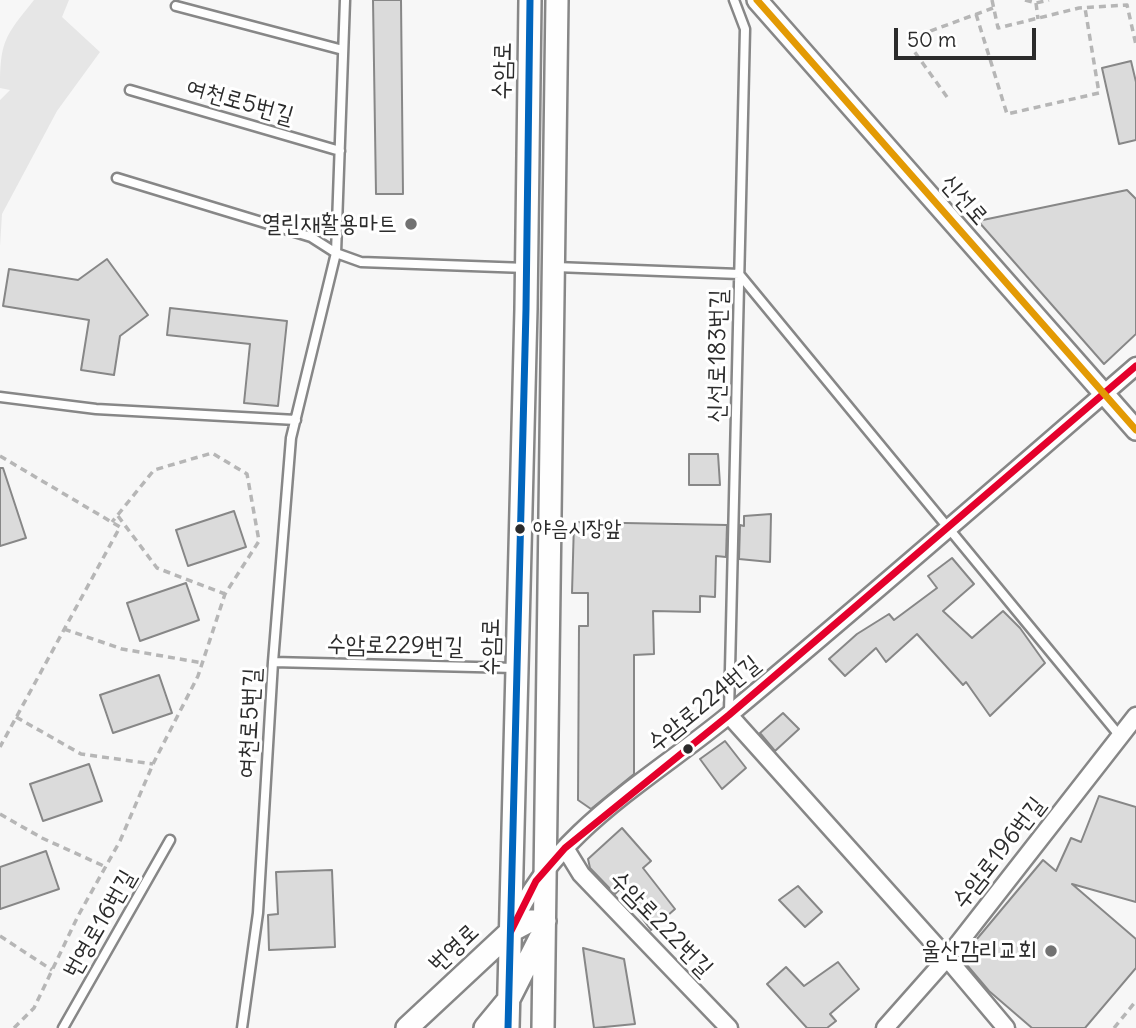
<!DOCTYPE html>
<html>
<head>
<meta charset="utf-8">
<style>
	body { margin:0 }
	#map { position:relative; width:1136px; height:1028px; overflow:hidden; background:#f7f7f7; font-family:Delius,sans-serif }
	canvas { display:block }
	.scale { position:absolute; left:894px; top:28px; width:142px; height:32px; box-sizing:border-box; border:4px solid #2b2b2b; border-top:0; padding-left:9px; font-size:21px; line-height:24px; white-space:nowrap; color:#2b2b2b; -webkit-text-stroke:5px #fff; paint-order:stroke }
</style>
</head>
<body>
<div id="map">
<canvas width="1136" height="1028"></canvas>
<div class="scale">50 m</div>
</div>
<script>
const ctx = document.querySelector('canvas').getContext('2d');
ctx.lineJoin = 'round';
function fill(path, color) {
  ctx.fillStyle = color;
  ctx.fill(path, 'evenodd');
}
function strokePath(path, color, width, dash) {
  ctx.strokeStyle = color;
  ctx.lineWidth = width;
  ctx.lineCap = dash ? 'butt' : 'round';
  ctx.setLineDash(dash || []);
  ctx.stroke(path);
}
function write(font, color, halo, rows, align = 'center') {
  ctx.font = font + ' Delius,"Poor Story",sans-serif';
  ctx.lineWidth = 6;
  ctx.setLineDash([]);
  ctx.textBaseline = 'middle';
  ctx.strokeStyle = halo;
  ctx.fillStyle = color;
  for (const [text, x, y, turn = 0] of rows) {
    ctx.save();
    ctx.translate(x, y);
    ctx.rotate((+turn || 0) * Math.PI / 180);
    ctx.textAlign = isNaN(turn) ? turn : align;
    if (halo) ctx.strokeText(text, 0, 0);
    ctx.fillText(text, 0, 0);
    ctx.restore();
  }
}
const green = new Path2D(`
	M 34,0 L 69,0 L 62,17 L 100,52 L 57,111 L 2,214 L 0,246 L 0,100 L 10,90 L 0,88 C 0,41 5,36 34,0 Z`);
const building = new Path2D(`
	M 373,0 L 401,0 L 403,194 L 376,194 Z
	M 1131,61 L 1136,82 L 1136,140 L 1119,144 L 1102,68 Z
	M 1127,190 L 1136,199 L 1136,334 L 1104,364 L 978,221 Z
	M 107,259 L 148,315 L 120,336 L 114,375 L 81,370 L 89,320 L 3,306 L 9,269 L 78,280 Z
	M 170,308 L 287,321 L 278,406 L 244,403 L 250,344 L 167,335 Z
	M 689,454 L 718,454 L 720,485 L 689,485 Z
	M 0,468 L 3,468 L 26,538 L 0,546 Z
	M 234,511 L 246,547 L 188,566 L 176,530 Z
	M 771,514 L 770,562 L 739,559 L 740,525 L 744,526 L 744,516 Z
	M 574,522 L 727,525 L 726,557 L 716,556 L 715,597 L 700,596 L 700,612 L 653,611 L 654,654 L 634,655 L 634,774 L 591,809 L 578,800 L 579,626 L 588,626 L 588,593 L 572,593 Z
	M 952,558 L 974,584 L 943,611 L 972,638 L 1003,611 L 1020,628 L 1045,663 L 990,716 L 966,682 L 963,685 L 917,634 L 886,662 L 876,648 L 845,676 L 829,659 L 857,634 L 889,614 L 894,620 L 937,588 L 928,576 Z
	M 186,583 L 199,620 L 140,641 L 127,603 Z
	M 159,675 L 172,713 L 113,733 L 100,695 Z
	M 783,713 L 799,729 L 775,751 L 760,733 Z
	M 725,741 L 746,768 L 722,789 L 700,759 Z
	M 89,764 L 102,801 L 43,821 L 30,784 Z
	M 1099,796 L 1136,807 L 1136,902 L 1072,884 L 1136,939 L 1136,968 L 1085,1028 L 1032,1028 L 989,991 L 961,958 L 1043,860 L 1056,871 L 1071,838 L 1081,842 Z
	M 622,828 L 651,861 L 643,868 L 675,909 L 651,930 L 620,889 L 615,894 L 590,868 L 588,859 Z
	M 46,851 L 59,889 L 0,909 L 0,867 Z
	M 332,870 L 335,947 L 269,950 L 268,915 L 278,914 L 276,872 Z
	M 798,886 L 822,912 L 805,927 L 779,900 Z
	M 583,948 L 624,959 L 635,1024 L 594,1028 Z
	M 838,962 L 859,989 L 830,1014 L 836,1021 L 827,1028 L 807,1028 L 767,984 L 786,967 L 804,986 Z`);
const path = new Path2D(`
	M 992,0 L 998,28 L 1079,8 L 1127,5 L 1136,45
	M 1025,0 L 1036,3 L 1049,0
	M 1036,3 L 1038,19
	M 976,14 L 1007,114 L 1099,93 L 1085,8
	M 947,97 L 906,40 L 993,8
	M 0,456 L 120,527 L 0,747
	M 118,516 L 157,568 L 225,594
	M 64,629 L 122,649 L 203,663
	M 16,717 L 81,754 L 153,764
	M 0,814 L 42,838 L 106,867
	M 0,936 L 52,970
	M 14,1028 L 34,1008 L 78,916 L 120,841 L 153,764 L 198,676 L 225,594 L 259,541 L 247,474 L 212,453 L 154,470 L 112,522
	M 1114,1028 L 1136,1001`);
const service = new Path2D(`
	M 176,6 L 343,50
	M 130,90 L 340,151
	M 117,178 L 311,237 L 336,253 L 361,262 L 526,268
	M 556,267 L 739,274 L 1119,735
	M 0,397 L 96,409 L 296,420
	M 273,662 L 515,668
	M 729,712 L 745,29 L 734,0
	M 63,1028 L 170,840
	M 242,1028 L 258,913 L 273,662 L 291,438 L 336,253 L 345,0`);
const minor = new Path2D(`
	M 729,715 L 947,958 L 1006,1028
	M 565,848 L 581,874 L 729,1028
	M 513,925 C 553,831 654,777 730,714 C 867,600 1001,483 1136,366
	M 885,1028 L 947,958 L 1136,716`);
const tertiary = new Path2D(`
	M 757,0 L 1136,430`);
const secondary = new Path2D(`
	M 407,1028 L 511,931 L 530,921 L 545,921
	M 485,1028 L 509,999 L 540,938
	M 508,1028 L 526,309 L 530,0
	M 543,1028 L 557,0`);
const bus1 = new Path2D(`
	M 511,931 L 536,881 L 565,848 L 729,715 L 1136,366`);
const bus2 = new Path2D(`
	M 508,1028 L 526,309 L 530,0`);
const bus3 = new Path2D(`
	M 757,0 L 1136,430`);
const markers = [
	[411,224,7,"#727272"],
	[520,529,6,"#2b2b2b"],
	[688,749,6,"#2b2b2b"],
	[1051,951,7,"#727272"]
];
const busNames = [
	["야음시장앞",533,529]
];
const streetNames = [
	["수암로",503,71,-89],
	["여천로5번길",240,102,16],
	["신선로",964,200,49],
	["신선로183번길",718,356,-89],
	["수암로229번길",395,646,1],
	["수암로",491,647,-89],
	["수암로224번길",704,704,-39],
	["여천로5번길",250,723,-87],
	["수암로196번길",999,853,-52],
	["번영로16번길",100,924,-60],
	["수암로222번길",661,924,46],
	["번영로",454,948,-43]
];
const poiNames = [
	["열린재활용마트",397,224],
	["울산감리교회",1037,951]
];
fill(green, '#e6e6e6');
fill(building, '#dbdbdb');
strokePath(building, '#878787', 2);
strokePath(service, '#878787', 13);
strokePath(minor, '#878787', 21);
strokePath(tertiary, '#878787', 24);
strokePath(secondary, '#878787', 26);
strokePath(path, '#b6b6b6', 3.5, [7, 5]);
strokePath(service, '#fefefe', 8);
strokePath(minor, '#fefefe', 16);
strokePath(tertiary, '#fefefe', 19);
strokePath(secondary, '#fefefe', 21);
strokePath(bus1, '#e4002b', 7);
strokePath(bus2, '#0065bd', 7);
strokePath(bus3, '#e39a04', 7);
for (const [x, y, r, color] of markers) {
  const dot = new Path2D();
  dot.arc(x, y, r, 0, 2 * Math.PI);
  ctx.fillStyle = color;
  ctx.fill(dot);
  strokePath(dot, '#fff', 2.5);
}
write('22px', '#2b2b2b', '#fff', busNames, 'left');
write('24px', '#2b2b2b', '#fff', streetNames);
write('24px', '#2b2b2b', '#fff', poiNames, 'right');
</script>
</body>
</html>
